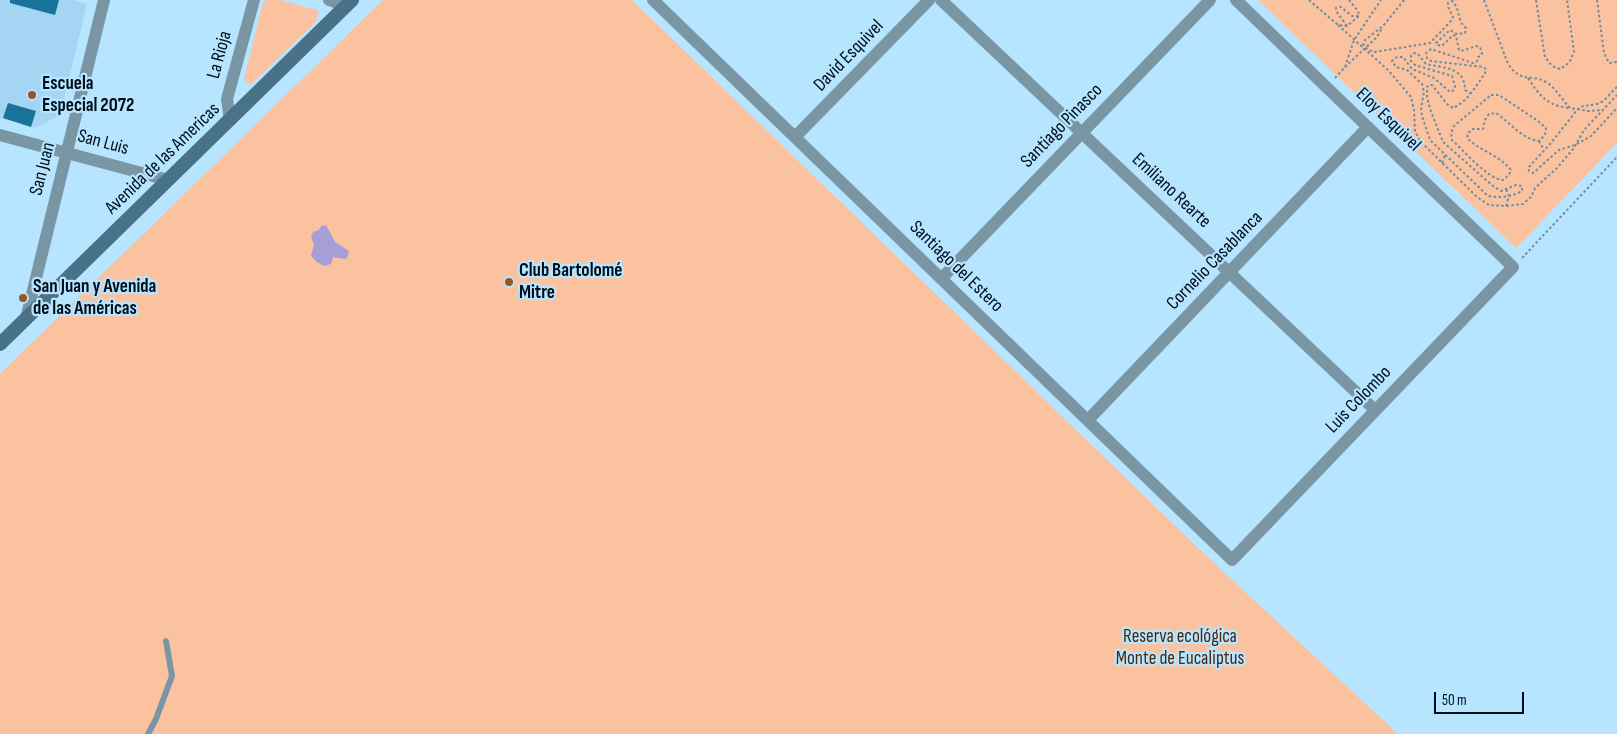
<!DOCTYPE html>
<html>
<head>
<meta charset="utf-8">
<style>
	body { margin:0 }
	#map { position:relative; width:1617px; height:734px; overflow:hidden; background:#b7e5ff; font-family:"Sofia Sans Condensed",sans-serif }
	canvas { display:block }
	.scale { position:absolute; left:1434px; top:692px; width:90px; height:22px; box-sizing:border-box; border:2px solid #000e1a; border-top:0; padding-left:6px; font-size:15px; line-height:18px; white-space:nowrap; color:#000e1a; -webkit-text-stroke:4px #b7e5ff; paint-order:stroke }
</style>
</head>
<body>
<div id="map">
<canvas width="1617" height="734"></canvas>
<div class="scale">50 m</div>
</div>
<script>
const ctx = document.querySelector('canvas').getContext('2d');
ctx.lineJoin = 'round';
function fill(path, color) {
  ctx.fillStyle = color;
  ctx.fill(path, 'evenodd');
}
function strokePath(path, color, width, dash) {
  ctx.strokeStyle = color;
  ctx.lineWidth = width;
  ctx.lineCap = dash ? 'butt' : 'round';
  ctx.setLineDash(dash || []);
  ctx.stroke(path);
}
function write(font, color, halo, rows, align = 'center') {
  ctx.font = font + ' "Sofia Sans Condensed",sans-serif';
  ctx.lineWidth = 4.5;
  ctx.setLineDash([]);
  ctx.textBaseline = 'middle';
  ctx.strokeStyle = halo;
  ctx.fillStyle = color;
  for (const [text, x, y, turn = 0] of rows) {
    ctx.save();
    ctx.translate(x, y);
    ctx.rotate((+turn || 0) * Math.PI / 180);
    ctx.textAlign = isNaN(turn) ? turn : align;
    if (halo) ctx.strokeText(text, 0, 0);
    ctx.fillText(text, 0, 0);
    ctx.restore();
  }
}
const built = new Path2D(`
	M 0,0 L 73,0 L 87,4 L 60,115 L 35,128 L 0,118 Z`);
const green = new Path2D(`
	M 267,0 L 281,0 L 319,11 L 315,23 L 250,85 L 244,79 L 263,2 Z
	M 383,0 L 632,0 L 1199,549 L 1398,734 L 0,734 L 0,374 Z
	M 1258,0 L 1617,0 L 1617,143 L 1516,248 Z`);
const water = new Path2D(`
	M 326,225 L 335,242 L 349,251 L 348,256 L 346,259 L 333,257 L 331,264 L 324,266 L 317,262 L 311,256 L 314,245 L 311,237 L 313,232 L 319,230 L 321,226 Z`);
const building = new Path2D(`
	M 10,0 L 59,0 L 55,15 L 10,3 Z
	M 8,103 L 36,111 L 31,127 L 3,118 Z`);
const path = new Path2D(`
	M 1309,0 L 1338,25 L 1347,26 L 1359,16 L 1358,11 L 1349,0
	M 1404,0 L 1383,26 L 1365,40 L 1363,44 L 1368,50 L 1375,52 L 1430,43 L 1451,21 L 1453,17 L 1448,7 L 1448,3 L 1452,1 C 1461,9 1456,20 1466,28 L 1465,33 L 1457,34 L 1450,30 L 1436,43 L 1438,45 L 1442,46 L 1453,35 L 1456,36 L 1459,50 L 1461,51 L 1477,46 L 1480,47 L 1482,53 L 1481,56 L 1478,57 L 1477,61 L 1473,63 L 1431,49 L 1426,53 L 1427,58 L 1431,61 L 1483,67 L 1486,69 L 1485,73 C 1477,85 1467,102 1453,108 L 1447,104 L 1432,85 L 1429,85 L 1427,87 L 1427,97 L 1430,109 L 1443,142 L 1493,186 L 1501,191 L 1516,185 L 1522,186 L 1522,191 C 1512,197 1500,198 1488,196 L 1430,140 L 1422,116 L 1421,108 L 1424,92 L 1422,84 L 1407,70 L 1396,67 L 1392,61 L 1397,57 L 1403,57 L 1412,69 L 1434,78 L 1450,92 L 1454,90 L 1455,86 L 1452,76 L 1415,65 L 1411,61 L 1411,56 L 1414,53 L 1418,54 L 1426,64 C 1444,68 1465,67 1465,90 L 1470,93
	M 1484,0 L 1508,64 C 1522,84 1529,73 1546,82 C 1556,88 1562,100 1570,108 L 1588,111 L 1602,110
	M 1536,0 L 1545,57 L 1552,66 L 1560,69 L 1569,63 L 1574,52 L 1567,0
	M 1597,0 L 1604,53 L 1609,63 L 1617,62
	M 1338,25 L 1388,70 L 1411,97 L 1414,110 L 1415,131 L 1420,141 L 1477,197 L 1489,205 L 1506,206 L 1523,204 L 1531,197 L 1535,188 L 1557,168 L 1574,148 L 1584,130 L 1617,95
	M 1347,26 L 1336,11 L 1336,8 L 1341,7 L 1352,16 L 1359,16
	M 1345,67 L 1377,37 L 1382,28
	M 1335,78 L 1345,67 L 1354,40 L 1381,0
	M 1528,78 C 1540,96 1547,106 1570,108
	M 1617,87 C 1611,92 1605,102 1597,104 C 1589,106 1583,104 1577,110 L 1551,143 L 1528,168 L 1529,171 L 1533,173 L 1559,150 L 1575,145 L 1591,136 L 1617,108
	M 1491,95 L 1499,95 L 1538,121 L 1546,128 L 1545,135 L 1539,141 C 1520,138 1511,123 1496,113 L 1489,114 L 1485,120 L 1483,129 L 1473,129 L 1468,133 L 1467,138 C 1480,151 1499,155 1511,170 L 1509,175 L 1503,180 C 1489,180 1463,150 1452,140 L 1451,133 L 1454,126 Z
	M 1539,141 L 1544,150
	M 1442,163 L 1445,155
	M 1506,206 L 1509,196 L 1506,189
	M 1522,258 L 1617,157`);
const service = new Path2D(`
	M 148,734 L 156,719 L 172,676 L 166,641`);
const minor = new Path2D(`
	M 329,0 L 347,6
	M 653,0 L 1232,560 L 1513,267 L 1236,0
	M 941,0 L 1375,410
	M 230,120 L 227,99 L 254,0
	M 0,135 L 168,180
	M 795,137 L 929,0
	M 941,279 L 1210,0
	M 26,319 L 104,0
	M 1088,420 L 1368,127`);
const secondary = new Path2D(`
	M 0,344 L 352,0`);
const markers = [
	[32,95,5,"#995526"],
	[509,282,5,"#995526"],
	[23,298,5,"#995526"]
];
const streetNames = [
	["La Rioja",220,55,-75],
	["David Esquivel",849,56,-46],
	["Eloy Esquivel",1388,120,44],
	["Santiago Pinasco",1062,126,-46],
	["San Luis",103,143,15],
	["Avenida de las Americas",163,159,-44],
	["San Juan",43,169,-76],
	["Emiliano Rearte",1171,191,43],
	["Cornelio Casablanca",1215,261,-46],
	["Santiago del Estero",956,267,44],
	["Luis Colombo",1359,400,-46]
];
const poiNames = [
	["Escuela",42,84],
	["Especial 2072",42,106],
	["Club Bartolomé",519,271],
	["Mitre",519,293],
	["San Juan y Avenida",33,287],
	["de las Américas",33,309]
];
const parkNames = [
	["Reserva ecológica",1180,637],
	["Monte de Eucaliptus",1180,659]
];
fill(built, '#a4d5f2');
fill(green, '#fbc29f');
fill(water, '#a89ed7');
fill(building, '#187299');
strokePath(path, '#6c8da1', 2, [2.5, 2.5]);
strokePath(service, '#7a95a3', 6);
strokePath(minor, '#7a95a3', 12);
strokePath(secondary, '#497187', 14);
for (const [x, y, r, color] of markers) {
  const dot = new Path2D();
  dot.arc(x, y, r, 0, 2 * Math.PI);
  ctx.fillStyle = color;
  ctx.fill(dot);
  strokePath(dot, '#b7e5ff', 2);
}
write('19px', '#000e1a', '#b7e5ff', streetNames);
write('bold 19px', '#000e1a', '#b7e5ff', poiNames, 'left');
write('19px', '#4c260b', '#b7e5ff', parkNames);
</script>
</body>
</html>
